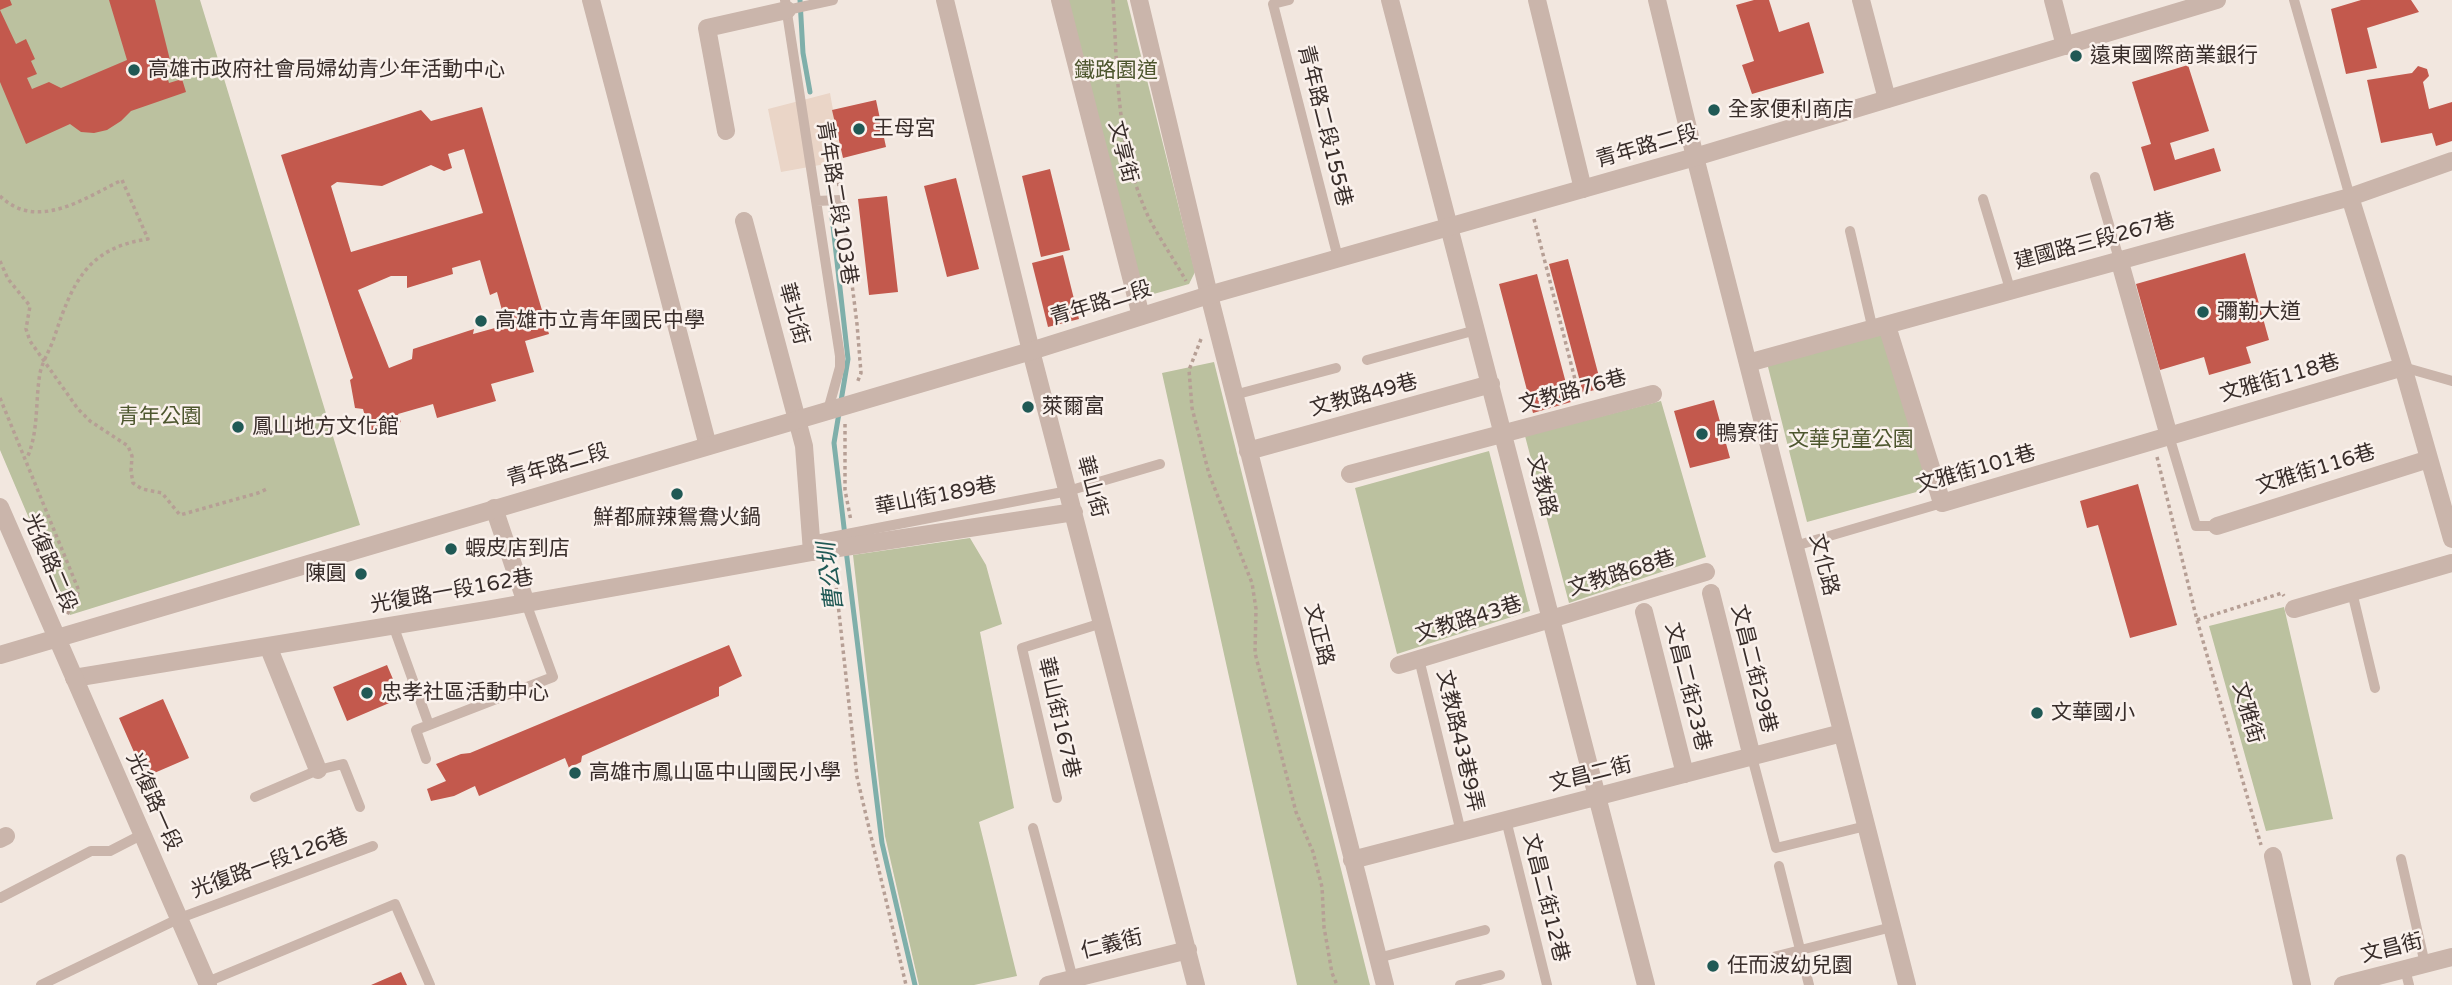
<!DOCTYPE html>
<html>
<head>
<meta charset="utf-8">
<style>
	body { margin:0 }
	canvas { display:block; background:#f2e7df }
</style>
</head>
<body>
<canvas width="2452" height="985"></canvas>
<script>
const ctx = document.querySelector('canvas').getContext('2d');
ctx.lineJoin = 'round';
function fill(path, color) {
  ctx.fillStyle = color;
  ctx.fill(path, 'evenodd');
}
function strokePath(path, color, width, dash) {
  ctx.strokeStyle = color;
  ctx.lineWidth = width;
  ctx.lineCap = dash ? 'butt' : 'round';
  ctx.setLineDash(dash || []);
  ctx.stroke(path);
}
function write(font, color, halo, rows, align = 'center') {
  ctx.font = font + ' "Varela Round","Noto Sans TC",sans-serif';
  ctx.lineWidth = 5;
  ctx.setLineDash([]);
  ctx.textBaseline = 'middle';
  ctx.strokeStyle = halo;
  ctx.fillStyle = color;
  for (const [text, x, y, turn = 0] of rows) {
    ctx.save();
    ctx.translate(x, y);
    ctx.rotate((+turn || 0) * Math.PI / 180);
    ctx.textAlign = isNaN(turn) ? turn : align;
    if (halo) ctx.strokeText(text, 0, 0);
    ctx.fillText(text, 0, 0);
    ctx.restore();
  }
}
const green = new Path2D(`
	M 0,0 L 200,0 L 360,525 L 70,615 L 0,450 Z
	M 1068,0 L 1127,0 L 1195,272 L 1189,284 L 1150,295 L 1141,285 Z
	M 1881,331 L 1931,488 L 1807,522 L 1767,363 Z
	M 1214,362 L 1370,985 L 1297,985 L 1162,373 Z
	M 1661,401 L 1706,557 L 1569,603 L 1525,436 Z
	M 1489,451 L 1530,611 L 1397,654 L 1355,488 Z
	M 970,538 L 986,565 L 1002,624 L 980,632 L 1014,808 L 979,822 L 1017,976 L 974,985 L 919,985 L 885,836 L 853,555 Z
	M 2284,607 L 2333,819 L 2266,831 L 2209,626 Z`);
const plaza = new Path2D(`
	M 830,93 L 842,161 L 781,172 L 768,109 Z`);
const stream = new Path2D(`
	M 800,0 L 803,53 L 810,92
	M 826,164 L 848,359 L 834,443 L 845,536
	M 846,550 L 882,843 L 915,985`);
const building = new Path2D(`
	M 0,0 L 10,0 L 12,5 L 0,10 L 16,44 L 26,39 L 35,59 L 31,61 L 37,74 L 27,78 L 32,89 L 49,82 L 61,88 L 127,60 L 109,0 L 155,0 L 171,64 L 164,66 L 169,83 L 182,79 L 186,92 L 131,111 L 121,121 L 107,130 L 94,133 L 81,132 L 70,124 L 26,144 L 0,82 Z
	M 1754,0 L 1769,0 L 1779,32 L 1809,22 L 1824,73 L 1752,94 L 1742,65 L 1754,61 L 1736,5 Z
	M 2361,0 L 2411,0 L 2419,12 L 2367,28 L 2377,68 L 2346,74 L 2331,9 Z
	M 2188,65 L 2209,131 L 2170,143 L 2175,160 L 2214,148 L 2221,171 L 2154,191 L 2141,147 L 2151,144 L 2132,82 Z
	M 2418,66 L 2427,69 L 2429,76 L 2423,82 L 2429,109 L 2452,102 L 2452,141 L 2436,146 L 2432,133 L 2381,143 L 2367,80 L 2412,73 Z
	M 876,100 L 886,147 L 843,158 L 832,110 Z
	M 482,107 L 549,334 L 525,341 L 534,372 L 491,384 L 496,401 L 437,418 L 433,404 L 398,414 L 401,422 L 369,431 L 363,409 L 355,408 L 350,380 L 353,378 L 281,155 L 421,110 L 431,121 ZM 464,149 L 483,213 L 351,252 L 331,186 L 337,182 L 382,186 L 431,165 L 444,171 L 452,168 L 448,154 ZM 480,260 L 490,295 L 497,292 L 506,325 L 473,334 L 474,329 L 413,349 L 412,359 L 389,368 L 358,290 L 391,276 L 407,276 L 407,288 L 453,274 L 452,268 Z
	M 1050,169 L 1070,250 L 1041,257 L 1022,176 Z
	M 956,178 L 979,269 L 947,277 L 924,186 Z
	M 887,196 L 898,292 L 869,295 L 858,199 Z
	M 2245,253 L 2269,340 L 2246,347 L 2251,363 L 2209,375 L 2204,357 L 2160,370 L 2136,284 Z
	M 1063,255 L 1079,319 L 1048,327 L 1032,263 Z
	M 1568,259 L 1602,388 L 1583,393 L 1549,264 Z
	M 1537,274 L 1571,402 L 1533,413 L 1499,284 Z
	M 1714,400 L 1730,458 L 1690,468 L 1674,411 Z
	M 2138,484 L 2177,625 L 2130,638 L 2098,525 L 2087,528 L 2080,501 Z
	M 729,645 L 742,676 L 719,687 L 719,696 L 582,756 L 581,762 L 569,768 L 565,758 L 479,796 L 475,786 L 454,796 L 431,801 L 427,789 L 446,781 L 436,764 L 461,754 L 470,753 Z
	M 387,665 L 401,698 L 347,721 L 333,687 Z
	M 163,699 L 189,758 L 145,777 L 119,718 Z
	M 401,972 L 407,985 L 371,985 Z`);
const path = new Path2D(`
	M 1113,0 C 1118,75 1116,146 1148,216 C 1159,238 1174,259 1186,281
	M 836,162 L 839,186
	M 0,196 C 37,232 85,198 122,180 L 148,239 C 86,248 72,284 54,338 C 50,350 43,360 40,373 C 35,402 39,431 27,458
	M 843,211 L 857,324 L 861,373 L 857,383
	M 1534,219 L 1579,395
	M 0,261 L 8,279 L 30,306 L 26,329 L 30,341 L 78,409 L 90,421 L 128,446 L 132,456 L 131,471 L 133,483 L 142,489 L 162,493 L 180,515 L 258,493 L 269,488
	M 1201,339 L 1189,370 L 1192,408 L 1209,474 L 1252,583 L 1256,609 L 1255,653 L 1296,812 L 1313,852 L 1322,887 L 1324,927 L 1332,973 L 1337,985
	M 0,398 L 79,591 L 67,615
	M 845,424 L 845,490 L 851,521
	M 2157,457 L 2197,620 L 2261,845
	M 834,567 L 857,777 L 906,985
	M 2197,620 L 2282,593 L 2284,596`);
const service = new Path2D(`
	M 785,0 L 840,356 L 840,367 L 828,410
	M 1289,0 L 1273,4 L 1338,258
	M 2294,0 L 2350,197
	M 787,10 L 833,0
	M 2095,177 L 2119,259
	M 1983,199 L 2010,289
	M 816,201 L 841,200
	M 1850,231 L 1873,330
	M 1367,360 L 1476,330
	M 2403,367 L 2452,381
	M 1234,395 L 1336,368
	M 2169,436 L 2196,526 L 2217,526
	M 811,541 L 1068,491 L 1160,464
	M 1795,546 L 1942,503
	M 2352,592 L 2375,688
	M 393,625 L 429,725
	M 1419,659 L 1461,832
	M 1752,757 L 1776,848 L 1866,826
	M 426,759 L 416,730 L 553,677 L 526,603
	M 255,797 L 318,770 L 343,764 L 360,807
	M 1057,798 L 1022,648 L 1102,623
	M 1506,820 L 1547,985
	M 1033,828 L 1073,979
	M 2401,859 L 2425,964
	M 1779,866 L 1809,985
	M 0,898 L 91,851 L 110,851 L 143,834
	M 1378,958 L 1485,930
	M 1769,958 L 1892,927
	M 2405,969 L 2409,985
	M 207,982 L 395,904 L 430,985
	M 41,985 L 180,918 L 373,846
	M 1460,985 L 1500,975`);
const minor = new Path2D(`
	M 591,0 L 708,446
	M 945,0 L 1031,351 L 1196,985
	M 1060,0 L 1141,316
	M 1139,0 L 1209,295 L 1385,985
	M 1390,0 L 1646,985
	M 1537,0 L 1583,189
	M 1657,0 L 1695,157 L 1907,985
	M 1861,0 L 1887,99
	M 2053,0 L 2065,46
	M 726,131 L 707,28 L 787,10
	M 2350,197 L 2403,367 L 2452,539
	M 744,221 L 804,446 L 812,552
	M 2119,259 L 2169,436
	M 1887,326 L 1942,503 L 2403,367
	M 1748,363 L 2350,197 L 2452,161
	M 1248,451 L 1491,384
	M 1350,474 L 1653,394
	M 494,508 L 526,603
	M 2217,526 L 2429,459
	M 1711,593 L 1752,757
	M 2294,609 L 2452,563
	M 1644,612 L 1685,774
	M 268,646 L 318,770
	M 1399,665 L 1706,572
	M 74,678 L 487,610 L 812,552 L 1074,512
	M 0,839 L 6,836
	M 2273,856 L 2302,985
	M 1352,860 L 1842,733
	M 1048,985 L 1188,950
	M 2343,985 L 2452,957`);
const tertiary = new Path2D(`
	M 0,507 L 208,985
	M 0,655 L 1031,351 L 1209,295 L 1695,157 L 2217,0`);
const markers = [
	[2076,56,7,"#205955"],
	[134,70,7,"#205955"],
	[1714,110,7,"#205955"],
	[859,129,7,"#205955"],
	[2203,312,7,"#205955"],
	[481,321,7,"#205955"],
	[1028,407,7,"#205955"],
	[238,427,7,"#205955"],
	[1702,434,7,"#205955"],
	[677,494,7,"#205955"],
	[451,549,7,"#205955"],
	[361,574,7,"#205955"],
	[367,693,7,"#205955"],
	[2037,713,7,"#205955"],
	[575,773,7,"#205955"],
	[1713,966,7,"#205955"]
];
const poiNames = [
	["遠東國際商業銀行",2090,56],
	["高雄市政府社會局婦幼青少年活動中心",148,70],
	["全家便利商店",1728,110],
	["王母宮",873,129],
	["彌勒大道",2217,312],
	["高雄市立青年國民中學",495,321],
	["萊爾富",1042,407],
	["鳳山地方文化館",252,427],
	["鴨寮街",1716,434],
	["鮮都麻辣鴛鴦火鍋",677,518,"center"],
	["蝦皮店到店",465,549],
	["陳圓",347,574,"right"],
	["忠孝社區活動中心",381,693],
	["文華國小",2051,713],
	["高雄市鳳山區中山國民小學",589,773],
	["任而波幼兒園",1727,966]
];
const parkNames = [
	["鐵路園道",1116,71],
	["青年公園",160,417],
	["文華兒童公園",1851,440]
];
const streetNames = [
	["青年路二段155巷",1324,126,76],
	["青年路二段",1647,147,-16],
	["文享街",1122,152,76],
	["青年路二段103巷",836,203,81],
	["建國路三段267巷",2095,242,-15],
	["青年路二段",1101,304,-17],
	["華北街",793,314,75],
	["文雅街118巷",2280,379,-16],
	["文教路76巷",1573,392,-15],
	["文教路49巷",1364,396,-15],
	["青年路二段",558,466,-16],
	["文雅街101巷",1976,470,-16],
	["文雅街116巷",2316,470,-17],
	["文教路",1541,486,76],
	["華山街",1091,487,75],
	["華山街189巷",936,497,-11],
	["光復路二段",49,563,67],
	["文化路",1823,565,76],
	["文教路68巷",1622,574,-17],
	["光復路一段162巷",452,592,-10],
	["文教路43巷",1469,620,-17],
	["文正路",1318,635,76],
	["文昌二街29巷",1753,669,76],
	["文昌二街23巷",1687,687,76],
	["文雅街",2247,713,74],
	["華山街167巷",1058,718,77],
	["文教路43巷9弄",1459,741,77],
	["文昌二街",1591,775,-14],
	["光復路一段",153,802,66],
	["光復路一段126巷",270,864,-20],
	["文昌二街12巷",1545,898,76],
	["仁義街",1112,945,-14],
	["文昌街",2392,949,-14]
];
const waterNames = [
	["曹公圳",832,577,-97]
];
fill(green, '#bbc19f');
fill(plaza, '#ead5c7');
strokePath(stream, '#7fafaa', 5);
fill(building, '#c3594d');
strokePath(path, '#b69f95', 3.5, [3.5, 3.5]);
strokePath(service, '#cab5ab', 10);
strokePath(minor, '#cab5ab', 18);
strokePath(tertiary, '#cab5ab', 18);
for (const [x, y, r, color] of markers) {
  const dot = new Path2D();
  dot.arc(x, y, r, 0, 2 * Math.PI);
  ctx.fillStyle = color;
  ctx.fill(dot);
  strokePath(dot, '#faf1ec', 2.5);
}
write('21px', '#382d2a', '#faf1ec', poiNames, 'left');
write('21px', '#4d562e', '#faf1ec', parkNames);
write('21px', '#382d2a', '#faf1ec', streetNames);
write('italic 23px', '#205955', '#faf1ec', waterNames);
</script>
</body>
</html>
